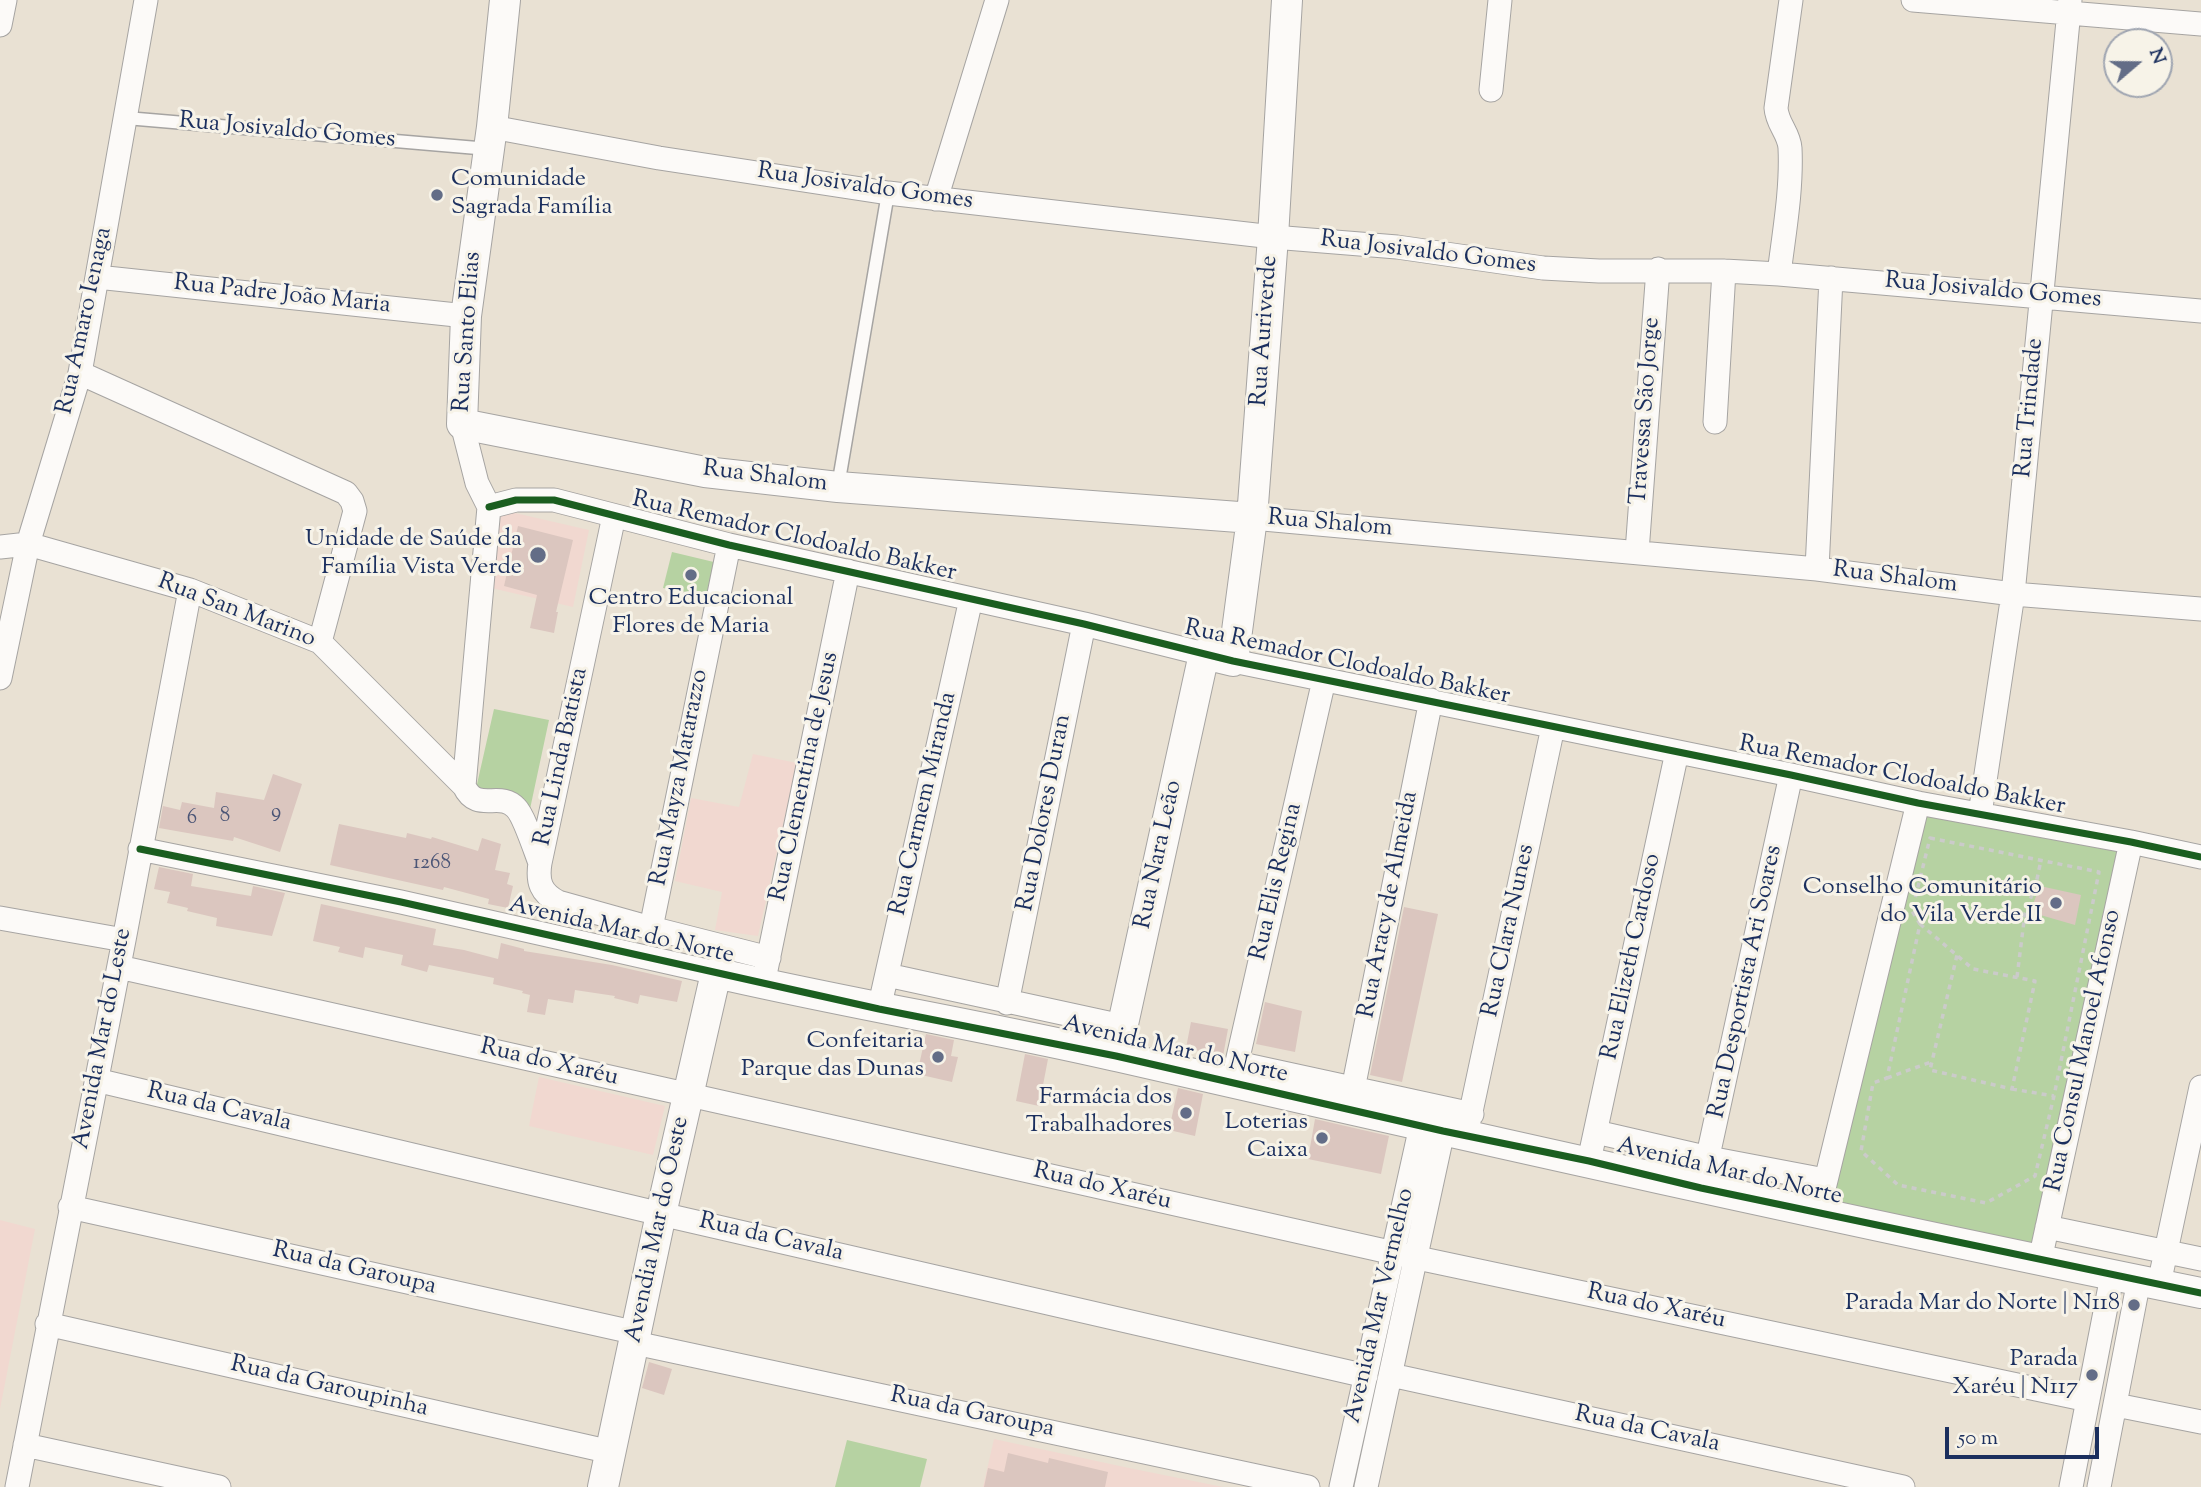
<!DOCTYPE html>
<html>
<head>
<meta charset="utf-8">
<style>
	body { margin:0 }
	#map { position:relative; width:2201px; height:1487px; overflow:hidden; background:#e9e1d3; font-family:"Sorts Mill Goudy",serif }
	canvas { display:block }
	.north { position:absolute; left:2103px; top:28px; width:70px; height:70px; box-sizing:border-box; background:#f7f3e8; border:2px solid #9fa5b1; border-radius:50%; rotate:70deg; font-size:19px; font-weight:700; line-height:28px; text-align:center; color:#1b2f5e }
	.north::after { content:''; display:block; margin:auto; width:24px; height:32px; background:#636d87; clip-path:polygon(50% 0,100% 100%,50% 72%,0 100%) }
	.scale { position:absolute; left:1945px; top:1427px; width:154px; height:32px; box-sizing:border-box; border:4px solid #1b2f5e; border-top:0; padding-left:9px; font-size:21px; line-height:24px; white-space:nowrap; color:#1b2f5e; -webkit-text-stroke:5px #f7f3e8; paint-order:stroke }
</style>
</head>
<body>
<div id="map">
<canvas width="2201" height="1487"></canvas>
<div class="north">N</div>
<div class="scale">50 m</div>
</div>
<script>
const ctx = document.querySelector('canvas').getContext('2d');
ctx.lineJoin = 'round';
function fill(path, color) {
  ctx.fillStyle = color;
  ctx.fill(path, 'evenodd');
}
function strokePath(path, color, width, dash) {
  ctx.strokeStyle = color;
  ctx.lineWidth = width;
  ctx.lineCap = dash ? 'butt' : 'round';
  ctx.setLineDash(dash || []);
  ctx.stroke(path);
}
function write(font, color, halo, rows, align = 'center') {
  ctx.font = font + ' "Sorts Mill Goudy",serif';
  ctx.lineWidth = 6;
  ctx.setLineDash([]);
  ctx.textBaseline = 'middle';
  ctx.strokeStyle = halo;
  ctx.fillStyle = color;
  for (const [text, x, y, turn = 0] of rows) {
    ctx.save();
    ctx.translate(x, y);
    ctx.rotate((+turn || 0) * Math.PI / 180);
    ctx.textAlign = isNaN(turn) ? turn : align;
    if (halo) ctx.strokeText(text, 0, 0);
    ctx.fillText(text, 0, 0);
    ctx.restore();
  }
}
const built = new Path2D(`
	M 502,510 L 589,530 L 573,607 L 487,587 Z
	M 753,754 L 797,763 L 758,936 L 715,930 L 722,892 L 675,881 L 691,798 L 739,807 Z
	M 539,1077 L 665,1106 L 653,1155 L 529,1126 Z
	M 0,1220 L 35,1229 L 0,1409 Z
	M 994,1439 L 1129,1468 L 1223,1487 L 983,1487 Z`);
const green = new Path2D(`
	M 672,552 L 718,563 L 710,596 L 663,588 Z
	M 494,709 L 549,720 L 530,809 L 475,793 Z
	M 1918,803 L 2131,842 L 2031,1258 L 1819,1206 Z
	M 847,1440 L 927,1459 L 920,1487 L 835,1487 Z`);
const building = new Path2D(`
	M 518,526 L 573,540 L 556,612 L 558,612 L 554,633 L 530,628 L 537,595 L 504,586 Z
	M 273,774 L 302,784 L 280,852 L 234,837 L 233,841 L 159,828 L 163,806 L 180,810 L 182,802 L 214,808 L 216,792 L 264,800 Z
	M 339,824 L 406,838 L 407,833 L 431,839 L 432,837 L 478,851 L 482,838 L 501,844 L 495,870 L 510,873 L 507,884 L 513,886 L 508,908 L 488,904 L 489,899 L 444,887 L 443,890 L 330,865 Z
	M 159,867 L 193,874 L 191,886 L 251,896 L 253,886 L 285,893 L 272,936 L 216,926 L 217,918 L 187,911 L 188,908 L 167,903 L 170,892 L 154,889 Z
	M 2040,886 L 2081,895 L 2075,925 L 2030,912 Z
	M 321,904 L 436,929 L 433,945 L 464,950 L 498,959 L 501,943 L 524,949 L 524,951 L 612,965 L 682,981 L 677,1002 L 640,995 L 638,1004 L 614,998 L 615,996 L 575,990 L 573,1003 L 548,999 L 545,1015 L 527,1012 L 530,995 L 522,993 L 523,991 L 493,984 L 494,978 L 429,965 L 427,972 L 401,965 L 403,955 L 365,947 L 363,958 L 338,952 L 340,947 L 313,941 Z
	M 1404,907 L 1438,914 L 1402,1082 L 1370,1075 Z
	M 1265,1002 L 1302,1011 L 1295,1052 L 1256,1044 Z
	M 1191,1022 L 1228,1029 L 1223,1056 L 1186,1048 Z
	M 926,1034 L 954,1040 L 951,1056 L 958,1057 L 952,1082 L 917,1074 Z
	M 1025,1054 L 1048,1059 L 1039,1106 L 1016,1101 Z
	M 1178,1088 L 1203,1094 L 1195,1136 L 1169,1130 Z
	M 1315,1119 L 1389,1136 L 1381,1174 L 1308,1159 Z
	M 649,1362 L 672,1369 L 664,1395 L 642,1388 Z
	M 1008,1453 L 1048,1463 L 1049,1458 L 1108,1472 L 1105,1487 L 984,1487 L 988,1468 L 1004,1472 Z`);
const path = new Path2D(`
	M 1930,838 L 2099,872 L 2054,1096 L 2035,1176 L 1986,1203 L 1898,1185 L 1861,1151 L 1873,1083 L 1887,1078 L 1920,924 L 1912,911 Z
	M 1920,924 L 1973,969 L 2035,981 L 2012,1089 L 1930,1070 L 1957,955
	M 2017,977 L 2025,913 L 2036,884 L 2041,860
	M 1887,1078 L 1931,1062
	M 2012,1089 L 2054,1096`);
const service = new Path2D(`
	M 126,118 L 489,149
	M 838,486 L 888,193`);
const minor = new Path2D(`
	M 1913,0 L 2201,24
	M 0,25 L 5,0
	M 1491,90 L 1500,0
	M 492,127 L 659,158 L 888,193 L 1273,237 L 1397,247 L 1543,268 L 1599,271 L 1724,271 L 1779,274 L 2201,311
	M 936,199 L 997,0
	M 1779,274 C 1784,233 1792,190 1790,148 C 1789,133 1777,124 1776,108 L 1791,0
	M 97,277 L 466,316
	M 80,373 L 346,493 L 352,501 L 355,511 L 320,642
	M 1715,422 L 1724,271
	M 462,424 L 477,483 L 489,507 L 464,786
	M 489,507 L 516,500 L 554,500 L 729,545 L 1084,624 L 1204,654
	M 614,516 L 540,863 C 537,882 541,893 558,902 L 651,928 L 769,958
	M 1252,518 L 1817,569 L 2013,594 L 2201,609
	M 0,547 L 28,544 L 190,590 L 320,642 L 464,786 C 477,814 500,790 516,808 C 524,816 535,850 540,863
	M 1637,552 L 1658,269
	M 1817,569 L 1831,278
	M 1233,661 L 1791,775 L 1918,803 L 2131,842 L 2201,857
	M 0,678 L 28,544 L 80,373 L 146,0
	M 1980,814 L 2013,594 L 2070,0
	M 140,849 L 401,902 L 716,973
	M 0,918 L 124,940
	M 651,928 L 729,545
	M 119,967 L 1394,1253 L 2088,1400
	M 766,970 L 848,571
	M 887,975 L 1122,1026
	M 1007,1003 L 1084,624
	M 879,1009 L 971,599
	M 1237,1063 L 1472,1114
	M 96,1080 L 661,1214 L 1366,1376
	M 1232,1084 L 1324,680
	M 1349,1109 L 1431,700
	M 1596,1132 L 1709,1158 L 1825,1180
	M 1466,1135 L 1553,727
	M 1589,1161 L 1677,752
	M 1701,1188 L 1791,775
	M 70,1207 L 637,1333
	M 1818,1213 L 1918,803
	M 2047,1227 L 2201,1259
	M 2040,1260 L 2131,842
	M 2159,1284 L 2201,1087
	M 47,1324 L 611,1452
	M 635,1343 L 1308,1487
	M 1391,1375 L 1903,1487
	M 2116,1405 L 2201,1422
	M 25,1445 L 219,1487
	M 17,1487 L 124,940 L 190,590
	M 1341,1487 L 1421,1126
	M 1366,1487 L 1443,1131
	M 2071,1487 L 2112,1276
	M 2099,1487 L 2139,1280`);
const tertiary = new Path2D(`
	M 505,0 L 492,127 L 466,316 L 462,424 L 705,472 L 838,487 L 1252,518
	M 1116,1056 L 1204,654 L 1233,661 L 1252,518 L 1273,237 L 1287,0
	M 603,1487 L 661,1214 L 716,973 C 850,1004 986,1026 1120,1057 C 1479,1139 1839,1220 2201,1293`);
const cycleway = new Path2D(`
	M 489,507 L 516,500 L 554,500 L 729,545 L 1084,624 L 1233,661 L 1791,775 L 1918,803 L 2131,842 L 2201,857
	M 140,849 L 401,902 L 879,1009 L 1116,1056 L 1443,1131 L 1589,1161 L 1701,1188 L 2201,1293`);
const markers = [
	[437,195,7,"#636d87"],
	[538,555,9,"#636d87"],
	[691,575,7,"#636d87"],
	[2056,903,7,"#636d87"],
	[938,1057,7,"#636d87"],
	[1186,1113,7,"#636d87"],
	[1322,1138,7,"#636d87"],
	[2134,1305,7,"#636d87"],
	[2092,1375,7,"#636d87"]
];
const numberNames = [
	["9",276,813],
	["8",225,817],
	["6",192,819],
	["1268",432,864]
];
const streetNames = [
	["Rua Josivaldo Gomes",287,132,5],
	["Rua Josivaldo Gomes",865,188,8],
	["Rua Josivaldo Gomes",1428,254,7],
	["Rua Josivaldo Gomes",1993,292,5],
	["Rua Padre João Maria",282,296,6],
	["Rua Amaro Ienaga",86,321,-78],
	["Rua Auriverde",1266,331,-86],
	["Rua Santo Elias",469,332,-86],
	["Rua Trindade",2031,408,-85],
	["Travessa São Jorge",1647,411,-86],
	["Rua Shalom",765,478,7],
	["Rua Shalom",1330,525,5],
	["Rua Remador Clodoaldo Bakker",794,538,13],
	["Rua Shalom",1895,579,7],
	["Rua San Marino",236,612,21],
	["Rua Remador Clodoaldo Bakker",1347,664,12],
	["Rua Linda Batista",563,757,-78],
	["Rua Clementina de Jesus",806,777,-78],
	["Rua Remador Clodoaldo Bakker",1902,777,11],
	["Rua Mayza Matarazzo",681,778,-79],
	["Rua Carmem Miranda",925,804,-77],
	["Rua Dolores Duran",1046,813,-79],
	["Rua Nara Leão",1160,855,-78],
	["Rua Elis Regina",1278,882,-77],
	["Rua Aracy de Almeida",1390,905,-79],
	["Rua Clara Nunes",1510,931,-78],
	["Avenida Mar do Norte",621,932,13],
	["Rua Elizeth Cardoso",1633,957,-78],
	["Rua Desportista Ari Soares",1747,982,-78],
	["Avenida Mar do Leste",104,1039,-79],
	["Avenida Mar do Norte",1175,1051,13],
	["Rua Consul Manoel Afonso",2085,1051,-78],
	["Rua do Xaréu",549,1064,13],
	["Rua da Cavala",219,1109,13],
	["Avenida Mar do Norte",1729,1173,13],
	["Rua do Xaréu",1102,1188,13],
	["Avendia Mar do Oeste",659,1230,-78],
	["Rua da Cavala",771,1239,13],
	["Rua da Garoupa",354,1270,13],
	["Avenida Mar Vermelho",1381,1306,-77],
	["Rua do Xaréu",1656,1308,12],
	["Rua da Garoupinha",329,1388,13],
	["Rua da Garoupa",972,1414,12],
	["Rua da Cavala",1647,1431,12]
];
const poiNames = [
	["Comunidade",451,181,"left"],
	["Sagrada Família",451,209,"left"],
	["Unidade de Saúde da",522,541],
	["Família Vista Verde",522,569],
	["Centro Educacional",691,600,"center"],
	["Flores de Maria",691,628,"center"],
	["Conselho Comunitário",2042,889],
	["do Vila Verde II",2042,917],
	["Confeitaria",924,1043],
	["Parque das Dunas",924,1071],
	["Farmácia dos",1172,1099],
	["Trabalhadores",1172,1127],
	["Loterias",1308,1124],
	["Caixa",1308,1152],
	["Parada Mar do Norte | N118",2120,1305],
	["Parada",2078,1361],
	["Xaréu | N117",2078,1389]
];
fill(built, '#f1d8d0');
fill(green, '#b6d2a2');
fill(building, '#dbc6bf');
strokePath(service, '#a6a4a2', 15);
strokePath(minor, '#a6a4a2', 25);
strokePath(tertiary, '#a6a4a2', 32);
strokePath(path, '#cbcbca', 3.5, [5, 5]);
strokePath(service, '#fcfaf8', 12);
strokePath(minor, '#fcfaf8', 23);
strokePath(tertiary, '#fcfaf8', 30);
strokePath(cycleway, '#1b5e20', 7);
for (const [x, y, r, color] of markers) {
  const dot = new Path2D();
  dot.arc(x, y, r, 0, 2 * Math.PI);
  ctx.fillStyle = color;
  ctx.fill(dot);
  strokePath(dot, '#f7f3e8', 2.5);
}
write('21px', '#4b5576', null, numberNames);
write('24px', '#1b2f5e', '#f7f3e8', streetNames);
write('24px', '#1b2f5e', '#f7f3e8', poiNames, 'right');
</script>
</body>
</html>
